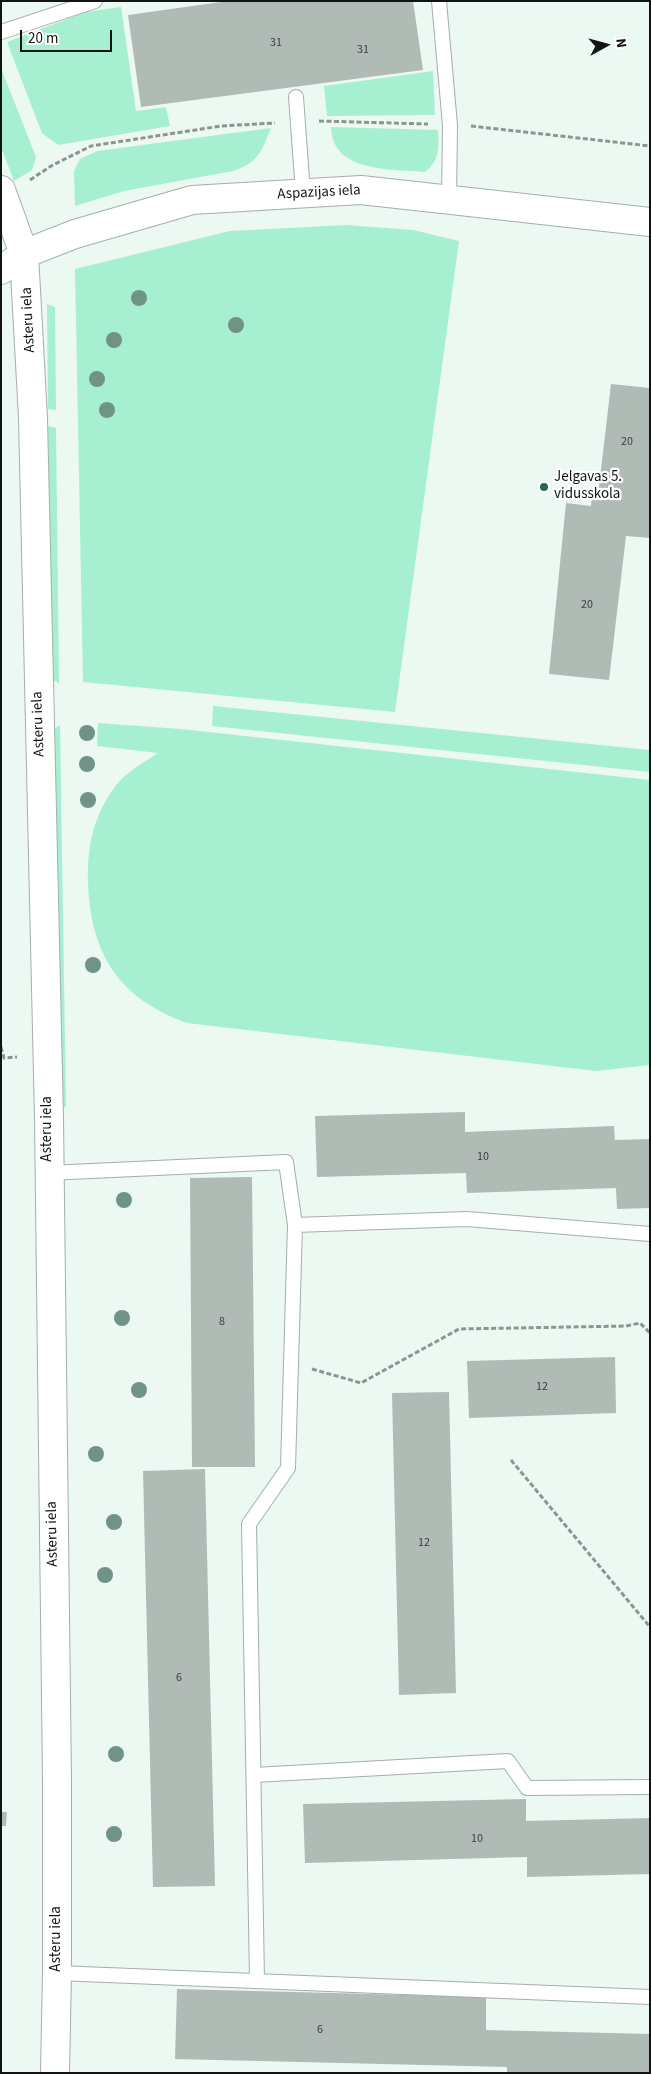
<!DOCTYPE html>
<html>
<head>
<meta charset="utf-8">
<style>
	body { margin:0 }
	#map { position:relative; width:651px; height:2074px; overflow:hidden; background:#ecf8f2; font-family:"Source Sans 3",sans-serif }
	canvas { display:block }
	.frame { position:absolute; inset:0; border:2px solid #101513; pointer-events:none }
	.north { position:absolute; left:581px; top:20px; width:50px; height:50px; -webkit-text-stroke:4px #fff; paint-order:stroke; rotate:83deg; font-size:14px; font-weight:700; line-height:20px; text-align:center; color:#101513 }
	.north::after { content:''; display:block; margin:auto; width:18px; height:22px; background:#101513; clip-path:polygon(50% 0,100% 100%,50% 72%,0 100%) }
	.scale { position:absolute; left:20px; top:30px; width:92px; height:22px; box-sizing:border-box; border:2px solid #101513; border-top:0; padding-left:6px; font-size:15px; line-height:18px; white-space:nowrap; color:#101513; -webkit-text-stroke:4px #fff; paint-order:stroke }
</style>
</head>
<body>
<div id="map">
<canvas width="651" height="2074"></canvas>
<div class="frame"></div>
<div class="north">N</div>
<div class="scale">20 m</div>
</div>
<script>
const ctx = document.querySelector('canvas').getContext('2d');
ctx.lineJoin = 'round';
function fill(path, color) {
  ctx.fillStyle = color;
  ctx.fill(path, 'evenodd');
}
function strokePath(path, color, width, dash) {
  ctx.strokeStyle = color;
  ctx.lineWidth = width;
  ctx.lineCap = dash ? 'butt' : 'round';
  ctx.setLineDash(dash || []);
  ctx.stroke(path);
}
function write(font, color, halo, rows, align = 'center') {
  ctx.font = font + ' "Source Sans 3",sans-serif';
  ctx.lineWidth = 4.5;
  ctx.setLineDash([]);
  ctx.textBaseline = 'middle';
  ctx.strokeStyle = halo;
  ctx.fillStyle = color;
  for (const [text, x, y, turn = 0] of rows) {
    ctx.save();
    ctx.translate(x, y);
    ctx.rotate((+turn || 0) * Math.PI / 180);
    ctx.textAlign = isNaN(turn) ? turn : align;
    if (halo) ctx.strokeText(text, 0, 0);
    ctx.fillText(text, 0, 0);
    ctx.restore();
  }
}
const green = new Path2D(`
	M 121,7 L 136,111 L 166,107 L 170,126 L 58,145 L 42,133 L 7,42 L 85,12 Z
	M 1,68 L 36,157 L 32,170 L 14,181 L 1,147 Z
	M 433,71 L 435,115 L 327,116 L 324,86 Z
	M 331,127 L 438,130 C 439,148 440,160 425,172 C 392,169 332,173 331,127 Z
	M 271,128 C 262,151 258,163 233,171 L 124,191 L 75,206 L 74,171 L 80,159 L 97,151 Z
	M 346,225 L 413,230 L 459,241 L 395,712 L 83,682 L 75,269 L 230,231 Z
	M 47,304 L 55,307 L 56,410 L 48,409 Z
	M 48,426 L 56,428 L 59,683 L 51,679 Z
	M 213,706 L 650,750 L 650,772 L 212,726 Z
	M 98,723 L 181,729 L 650,780 L 650,1065 L 596,1071 L 187,1023 C 118,998 90,953 88,881 C 87,849 93,818 112,791 C 123,773 142,764 158,753 L 97,746 Z
	M 60,725 L 66,1107 L 59,1107 L 53,730 Z`);
const building = new Path2D(`
	M 228,1 L 413,1 L 423,70 L 141,107 L 128,15 Z
	M 611,384 L 650,388 L 650,538 L 626,536 L 609,680 L 549,674 L 566,503 L 591,506 L 592,495 L 598,495 Z
	M 465,1112 L 465,1132 L 614,1126 L 615,1140 L 650,1139 L 650,1208 L 617,1209 L 616,1188 L 467,1193 L 466,1173 L 317,1177 L 315,1116 Z
	M 252,1177 L 255,1467 L 192,1467 L 190,1178 Z
	M 615,1357 L 616,1413 L 469,1418 L 467,1361 Z
	M 449,1392 L 456,1693 L 399,1695 L 392,1393 Z
	M 205,1469 L 215,1886 L 153,1887 L 143,1471 Z
	M 526,1799 L 526,1821 L 650,1818 L 650,1874 L 527,1877 L 527,1857 L 305,1863 L 303,1804 Z
	M 1,1812 L 7,1812 L 6,1826 L 1,1826 Z
	M 177,1989 L 486,1997 L 486,2030 L 650,2034 L 650,2073 L 507,2073 L 507,2067 L 175,2059 Z`);
const path = new Path2D(`
	M 319,121 L 428,124
	M 471,126 L 650,146
	M 30,180 L 51,166 L 91,146 L 221,126 L 275,123
	M 1,1047 L 4,1058 L 17,1057
	M 312,1369 L 361,1383 L 459,1329 L 626,1326 L 640,1323 L 650,1333
	M 511,1460 L 650,1627`);
const service = new Path2D(`
	M 439,1 L 450,125 L 449,200
	M 1,32 L 95,1
	M 296,97 L 303,193
	M 48,1173 L 286,1162 L 295,1225 L 467,1219 L 650,1234
	M 254,1775 L 508,1761 L 527,1788 L 650,1787
	M 57,1973 L 650,1997
	M 257,1980 L 249,1524 L 288,1468 L 295,1225`);
const tertiary = new Path2D(`
	M 1,190 L 24,254 L 33,418 L 49,1118 L 57,1780 L 57,1973 L 55,2073
	M 1,270 L 24,254 L 75,234 L 192,200 L 361,190 L 650,222`);
const trees = [
	[139,298],
	[236,325],
	[114,340],
	[97,379],
	[107,410],
	[87,733],
	[87,764],
	[88,800],
	[93,965],
	[124,1200],
	[122,1318],
	[139,1390],
	[96,1454],
	[114,1522],
	[105,1575],
	[116,1754],
	[114,1834]
];
const markers = [
	[544,487,5,"#2b6651"]
];
const numberNames = [
	["31",276,43],
	["31",363,50],
	["20",627,442],
	["20",587,605],
	["10",483,1157],
	["8",222,1322],
	["12",542,1387],
	["12",424,1543],
	["6",179,1678],
	["10",477,1839],
	["6",320,2030]
];
const streetNames = [
	["Aspazijas iela",319,193,-3],
	["Asteru iela",29,320,-93],
	["Asteru iela",39,724,-92],
	["Asteru iela",48,1129,-90],
	["Asteru iela",53,1534,-91],
	["Asteru iela",57,1939,-90]
];
const poiNames = [
	["Jelgavas 5.",554,478],
	["vidusskola",554,495]
];
fill(green, '#a6f0d1');
fill(building, '#b0bbb6');
strokePath(service, '#a4afaa', 16);
strokePath(tertiary, '#a4afaa', 30);
strokePath(path, '#8d9591', 3, [5, 2.5]);
strokePath(service, '#fff', 14);
strokePath(tertiary, '#fff', 28);
ctx.fillStyle = '#6f9387';
for (const [x, y] of trees) {
  ctx.beginPath();
  ctx.arc(x, y, 8, 0, 2 * Math.PI);
  ctx.fill();
}
for (const [x, y, r, color] of markers) {
  const dot = new Path2D();
  dot.arc(x, y, r, 0, 2 * Math.PI);
  ctx.fillStyle = color;
  ctx.fill(dot);
  strokePath(dot, '#fff', 2);
}
write('12px', '#383e3c', null, numberNames);
write('15px', '#101513', '#fff', streetNames);
write('15px', '#101513', '#fff', poiNames, 'left');
</script>
</body>
</html>
